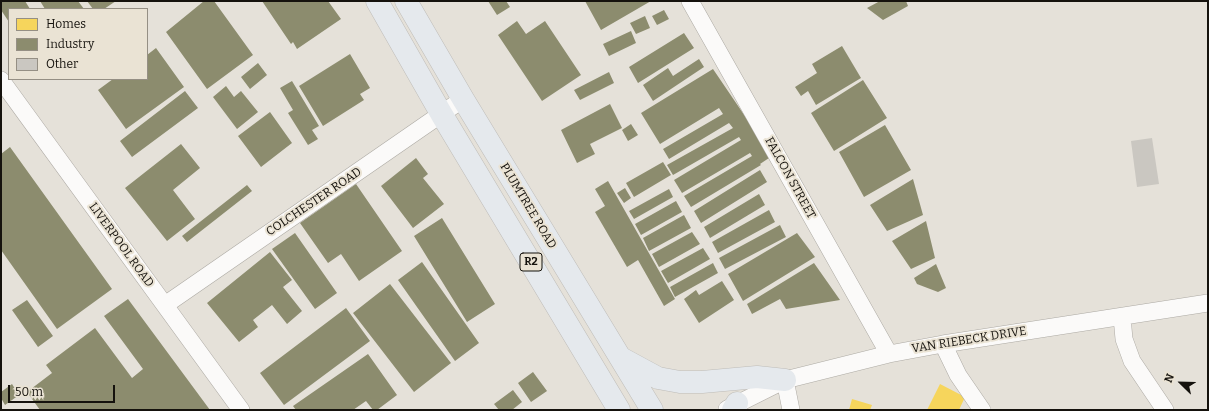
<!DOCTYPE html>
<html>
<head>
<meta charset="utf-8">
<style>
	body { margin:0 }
	#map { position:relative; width:1209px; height:411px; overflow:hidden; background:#e5e1d9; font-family:Bitter,serif }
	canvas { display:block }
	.frame { position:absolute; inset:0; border:2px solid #15120d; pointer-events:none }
	.legend { position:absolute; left:8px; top:8px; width:140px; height:72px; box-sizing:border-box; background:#eae3d4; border:1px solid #958f84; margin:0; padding:5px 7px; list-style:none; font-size:12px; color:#15120d }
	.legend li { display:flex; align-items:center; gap:8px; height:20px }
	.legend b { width:20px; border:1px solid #958f84 }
	.north { position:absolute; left:1161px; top:363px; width:40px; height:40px; -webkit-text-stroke:3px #eae3d4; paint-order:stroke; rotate:293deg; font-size:11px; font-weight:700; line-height:16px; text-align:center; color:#15120d }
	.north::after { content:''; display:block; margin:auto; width:14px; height:18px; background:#15120d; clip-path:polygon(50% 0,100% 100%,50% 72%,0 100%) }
	.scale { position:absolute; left:8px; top:385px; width:107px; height:18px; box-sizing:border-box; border:2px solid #15120d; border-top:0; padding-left:5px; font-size:12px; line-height:14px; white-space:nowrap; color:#15120d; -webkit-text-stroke:3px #eae3d4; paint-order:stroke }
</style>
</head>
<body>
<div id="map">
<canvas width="1209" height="411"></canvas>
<div class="frame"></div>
<ul class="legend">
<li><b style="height:11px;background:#f6d55c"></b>Homes</li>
<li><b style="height:11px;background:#8c8c6e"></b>Industry</li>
<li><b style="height:11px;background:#cac7c1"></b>Other</li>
</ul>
<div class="north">N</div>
<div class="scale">50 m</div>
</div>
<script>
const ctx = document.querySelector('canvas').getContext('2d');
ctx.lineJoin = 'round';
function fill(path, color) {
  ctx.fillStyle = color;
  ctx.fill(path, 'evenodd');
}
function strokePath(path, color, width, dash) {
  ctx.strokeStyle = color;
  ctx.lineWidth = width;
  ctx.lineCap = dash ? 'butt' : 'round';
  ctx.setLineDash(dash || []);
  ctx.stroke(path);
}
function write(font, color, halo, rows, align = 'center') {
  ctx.font = font + ' Bitter,serif';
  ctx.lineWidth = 4;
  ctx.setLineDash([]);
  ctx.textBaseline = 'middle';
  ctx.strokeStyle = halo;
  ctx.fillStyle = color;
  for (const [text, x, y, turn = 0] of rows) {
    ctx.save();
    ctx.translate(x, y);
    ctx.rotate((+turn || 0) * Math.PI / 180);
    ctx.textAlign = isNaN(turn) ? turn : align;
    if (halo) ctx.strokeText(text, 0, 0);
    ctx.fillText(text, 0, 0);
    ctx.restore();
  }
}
const homes = new Path2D(`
	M 940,384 L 965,397 L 959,410 L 927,410 Z
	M 852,399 L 872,405 L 870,410 L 849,410 Z`);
const industry = new Path2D(`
	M 1,1 L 25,1 L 30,9 L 9,9 L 9,22 L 1,10 Z
	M 40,1 L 78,1 L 84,9 L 45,9 Z
	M 87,1 L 116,1 L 104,9 L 93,9 Z
	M 204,1 L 214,1 L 253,55 L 207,89 L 166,32 Z
	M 262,1 L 328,1 L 341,19 L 297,49 L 293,42 L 291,44 Z
	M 488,1 L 506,1 L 510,7 L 497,15 Z
	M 585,1 L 651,1 L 601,30 Z
	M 880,1 L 906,1 L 908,6 L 883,20 L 867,8 Z
	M 664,10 L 669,19 L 657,25 L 652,16 Z
	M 645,16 L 650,28 L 636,34 L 630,23 Z
	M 517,21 L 526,34 L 545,21 L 581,75 L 542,101 L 498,35 Z
	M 631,31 L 636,43 L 609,56 L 603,44 Z
	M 684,33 L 694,48 L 638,83 L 629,67 Z
	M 842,46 L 861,78 L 816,105 L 808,91 L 801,96 L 795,87 L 817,73 L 812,64 Z
	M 156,48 L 184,87 L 126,129 L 98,90 L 113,79 L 147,79 L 147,55 Z
	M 350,54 L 370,88 L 360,94 L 364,100 L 323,126 L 299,86 Z
	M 699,59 L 704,67 L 653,101 L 643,85 L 668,68 L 673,76 Z
	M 258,63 L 267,75 L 250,89 L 241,77 Z
	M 713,69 L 772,156 L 760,164 L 761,165 L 691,207 L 684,196 L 752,156 L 750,153 L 682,193 L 674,180 L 741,140 L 739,137 L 673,175 L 667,165 L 733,128 L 729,123 L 669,159 L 663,149 L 723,114 L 719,108 L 660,144 L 641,113 Z
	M 609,72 L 614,83 L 580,100 L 574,90 Z
	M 863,80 L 887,118 L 834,151 L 811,113 Z
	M 292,81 L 319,126 L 312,130 L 318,139 L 308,145 L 288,113 L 293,110 L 280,88 Z
	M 226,86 L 234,97 L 241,91 L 258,112 L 237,129 L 213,97 Z
	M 185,91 L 198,108 L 132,157 L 120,141 Z
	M 610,104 L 622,128 L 590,144 L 595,154 L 577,163 L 561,130 Z
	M 270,112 L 292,143 L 261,167 L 238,136 Z
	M 631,124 L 638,135 L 628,141 L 622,130 Z
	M 885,125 L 911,170 L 864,197 L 839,152 Z
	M 181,144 L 200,168 L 173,190 L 195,219 L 167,241 L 125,188 Z
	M 10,147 L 112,289 L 57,329 L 1,250 L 1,154 Z
	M 416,158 L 428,174 L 423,178 L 444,204 L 413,228 L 381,186 Z
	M 663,162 L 671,175 L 634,197 L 626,183 Z
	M 760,170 L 767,182 L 701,223 L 694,211 Z
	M 913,179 L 923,215 L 887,231 L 870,205 Z
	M 608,181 L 675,299 L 664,306 L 638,260 L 627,267 L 595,212 L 605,206 L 595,189 Z
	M 356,184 L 402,251 L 359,281 L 341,254 L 328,263 L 300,223 Z
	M 247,185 L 252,191 L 187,242 L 182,236 Z
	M 625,188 L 631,198 L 624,203 L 617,193 Z
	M 669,189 L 673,197 L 634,219 L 629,211 Z
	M 759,194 L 765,205 L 710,238 L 704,227 Z
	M 676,201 L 682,212 L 641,235 L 635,224 Z
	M 769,210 L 775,222 L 718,253 L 712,242 Z
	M 684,215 L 691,228 L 649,251 L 643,238 Z
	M 442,218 L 495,304 L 467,322 L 414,236 Z
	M 926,221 L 935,258 L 911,269 L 892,241 Z
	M 780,225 L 786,237 L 725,269 L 719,258 Z
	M 692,232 L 700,244 L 659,267 L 652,254 Z
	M 295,233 L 337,293 L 315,309 L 272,249 Z
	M 797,233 L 815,257 L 743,301 L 728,274 Z
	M 703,248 L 710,259 L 668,283 L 661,271 Z
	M 270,252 L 292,280 L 283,287 L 302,311 L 287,324 L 272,305 L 253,320 L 258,327 L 239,342 L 207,303 Z
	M 422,262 L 479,343 L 455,361 L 398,280 Z
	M 713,263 L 718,273 L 675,297 L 670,287 Z
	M 814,263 L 840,300 L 786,309 L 780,299 L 752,314 L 747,304 Z
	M 936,264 L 946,288 L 938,292 L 917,284 L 914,278 Z
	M 722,281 L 734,300 L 699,323 L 684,299 L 696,290 L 699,295 Z
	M 390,284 L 451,363 L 414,392 L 353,313 Z
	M 128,299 L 210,410 L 40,410 L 27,392 L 52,373 L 46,365 L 95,328 L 132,378 L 143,369 L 104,316 Z
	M 27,300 L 53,336 L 38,347 L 12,310 Z
	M 346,308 L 370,341 L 284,405 L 260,373 Z
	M 368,354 L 397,395 L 377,410 L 373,410 L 366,401 L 353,410 L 296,410 L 293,406 Z
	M 533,372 L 547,391 L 531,402 L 518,383 Z
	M 12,384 L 19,395 L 5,405 L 1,398 L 1,392 Z
	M 513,390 L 522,402 L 512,410 L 499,410 L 494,404 Z`);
const building = new Path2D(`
	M 1152,138 L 1159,184 L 1137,187 L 1131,141 Z`);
const minor = new Path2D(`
	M 690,1 L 889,354
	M 1,80 L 241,410
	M 165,305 L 463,99
	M 1122,317 L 1124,339 L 1132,361 L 1165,410
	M 943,344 L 958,375 L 982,410
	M 785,380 L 791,410
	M 727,409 L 785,380 L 889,354 L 943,344 L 1208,303`);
const highway = new Path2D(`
	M 377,1 L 442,115 L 619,410
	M 406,1 L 463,99 L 652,410
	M 621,358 L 658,378 L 680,382 L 702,382 L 757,377 L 785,380
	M 733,410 L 737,403`);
const shields = [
	[531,262,22]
];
const shieldNames = [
	["R2",531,262]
];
const streetNames = [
	["FALCON STREET",790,178,61],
	["COLCHESTER ROAD",314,202,-34],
	["PLUMTREE ROAD",528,206,59],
	["LIVERPOOL ROAD",121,245,54],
	["VAN RIEBECK DRIVE",969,340,-9]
];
fill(homes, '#f6d55c');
fill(industry, '#8c8c6e');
fill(building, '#cac7c1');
strokePath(minor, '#aca9a3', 18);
strokePath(highway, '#bebcb8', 23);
strokePath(minor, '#fbfaf9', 17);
strokePath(highway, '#e5e9ed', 22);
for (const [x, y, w] of shields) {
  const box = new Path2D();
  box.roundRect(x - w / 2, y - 9, w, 18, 3);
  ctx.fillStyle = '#eae3d4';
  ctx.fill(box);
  strokePath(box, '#15120d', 1);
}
write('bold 11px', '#15120d', null, shieldNames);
write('12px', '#15120d', '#eae3d4', streetNames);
</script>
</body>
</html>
